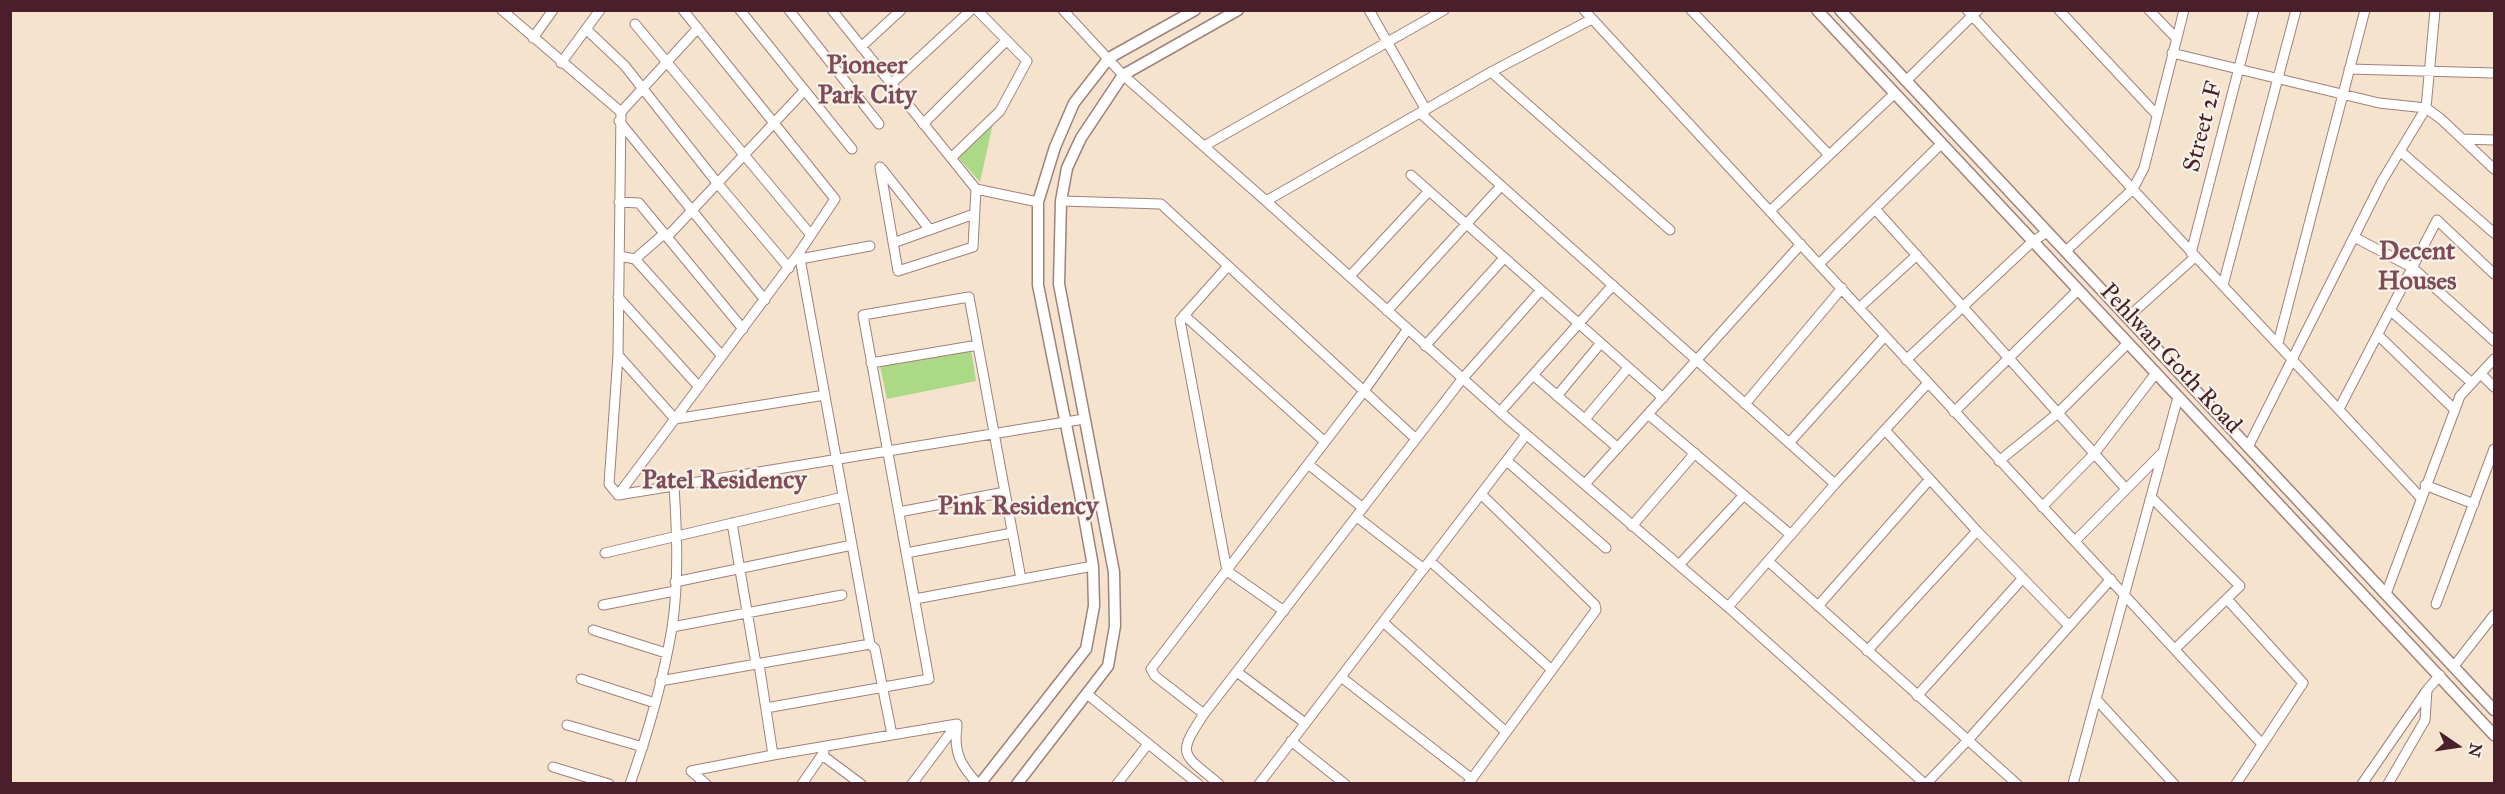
<!DOCTYPE html>
<html>
<head>
<meta charset="utf-8">
<style>
	body { margin:0 }
	#map { position:relative; width:2505px; height:794px; overflow:hidden; background:#f5e3cd; font-family:"IM FELL Great Primer",serif }
	canvas { display:block }
	.frame { position:absolute; inset:0; border:12px solid #4a1f2b; pointer-events:none }
	.north { position:absolute; left:2427px; top:716px; width:60px; height:60px; -webkit-text-stroke:4px #f7f3e8; paint-order:stroke; rotate:103deg; font-size:16px; font-weight:700; line-height:24px; text-align:center; color:#4a1f2b }
	.north::after { content:''; display:block; margin:auto; width:21px; height:27px; background:#4a1f2b; clip-path:polygon(50% 0,100% 100%,50% 72%,0 100%) }
</style>
</head>
<body>
<div id="map">
<canvas width="2505" height="794"></canvas>
<div class="frame"></div>
<div class="north">N</div>
</div>
<script>
const ctx = document.querySelector('canvas').getContext('2d');
ctx.lineJoin = 'round';
function fill(path, color) {
  ctx.fillStyle = color;
  ctx.fill(path, 'evenodd');
}
function strokePath(path, color, width, dash) {
  ctx.strokeStyle = color;
  ctx.lineWidth = width;
  ctx.lineCap = dash ? 'butt' : 'round';
  ctx.setLineDash(dash || []);
  ctx.stroke(path);
}
function write(font, color, halo, rows, align = 'center') {
  ctx.font = font + ' "IM FELL Great Primer",serif';
  ctx.lineWidth = 4.5;
  ctx.setLineDash([]);
  ctx.textBaseline = 'middle';
  ctx.strokeStyle = halo;
  ctx.fillStyle = color;
  for (const [text, x, y, turn = 0] of rows) {
    ctx.save();
    ctx.translate(x, y);
    ctx.rotate((+turn || 0) * Math.PI / 180);
    ctx.textAlign = isNaN(turn) ? turn : align;
    if (halo) ctx.strokeText(text, 0, 0);
    ctx.fillText(text, 0, 0);
    ctx.restore();
  }
}
const green = new Path2D(`
	M 993,123 L 980,182 L 957,156 Z
	M 970,342 L 976,381 L 887,399 L 879,361 Z`);
const minor = new Path2D(`
	M 502,10 L 621,112
	M 740,10 L 852,149
	M 789,10 L 879,124
	M 832,10 L 976,189 L 1038,202
	M 1063,10 L 1123,75 L 1266,201 L 1500,412 L 1728,607 L 1925,784
	M 1369,10 L 1426,110
	M 1584,10 L 2262,744
	M 1691,10 L 1829,155
	M 1967,10 C 2117,174 2270,335 2421,498
	M 2059,10 L 2157,115
	M 2149,10 L 2176,38
	M 635,24 L 811,235
	M 587,30 L 625,66 L 718,184 L 789,268
	M 533,38 L 553,10
	M 861,47 L 901,10
	M 2172,53 L 2379,103 L 2426,108 L 2441,119 L 2494,169
	M 561,63 L 600,10
	M 2349,69 L 2494,73
	M 1491,72 L 1670,230
	M 1906,81 L 1978,10
	M 891,84 L 971,10
	M 1420,113 L 1835,484
	M 619,121 L 765,300
	M 923,124 L 1006,41
	M 2463,139 L 2494,140
	M 1204,146 L 1444,10
	M 2400,151 L 2494,233
	M 951,158 L 1000,111 L 1027,61 L 977,10
	M 880,167 L 898,271 L 973,247 L 976,189
	M 882,169 L 930,230
	M 1411,175 L 1663,398
	M 1061,201 L 1161,204 L 1416,439
	M 1266,201 L 1491,72 L 1592,19
	M 619,202 L 639,203 L 743,329
	M 1876,210 L 2126,489
	M 1770,211 L 1894,94
	M 668,236 L 804,91
	M 2354,237 L 2413,268 L 2494,341
	M 893,243 L 974,214
	M 2067,250 L 2133,189 L 2144,168 L 2184,10
	M 799,253 L 870,644 L 875,649 L 892,735
	M 2191,253 L 2254,10
	M 619,256 L 635,259 L 722,356
	M 635,259 L 665,233
	M 800,259 L 870,246
	M 1820,263 L 1941,144
	M 1228,266 L 1180,320 L 1227,571 L 1284,611
	M 1350,276 L 1429,191
	M 2223,285 L 2296,10
	M 618,297 L 699,387
	M 1859,308 L 1917,255
	M 1387,311 L 1501,186
	M 2391,311 L 2472,383
	M 1184,315 L 1325,442
	M 2127,318 L 2195,257
	M 2378,335 L 2455,410
	M 2278,343 L 2365,10
	M 1425,346 L 1504,258
	M 618,355 L 675,419 L 825,395
	M 1906,360 L 2032,242 L 2047,232
	M 871,363 L 978,345
	M 2481,374 L 2494,387
	M 1533,375 L 1618,448
	M 1557,396 L 1600,344
	M 1745,404 L 1842,288
	M 2339,409 L 2437,220 L 2494,274
	M 1500,412 L 1613,285
	M 1954,412 L 2078,290
	M 1648,414 L 1791,535
	M 1585,419 L 1628,368
	M 1885,430 L 1977,531 L 2069,626
	M 1789,443 L 1885,336
	M 2248,447 L 2382,181 L 2426,108 L 2435,10
	M 1507,461 L 1606,548
	M 1999,461 L 2058,413 L 2128,343
	M 1308,464 L 1363,508
	M 1585,484 L 1801,244
	M 2425,485 L 2474,504
	M 618,495 L 799,253 L 835,199 L 683,10
	M 618,495 L 609,484 L 618,355 L 621,112 L 698,28
	M 618,495 L 1084,419
	M 2151,497 L 2240,586 L 2175,649
	M 2042,507 L 2094,454 L 2156,373
	M 899,512 L 1005,492
	M 1357,517 L 1424,569
	M 732,523 L 756,664
	M 1632,526 L 1695,453
	M 2075,541 L 2161,454
	M 605,553 L 843,497
	M 906,553 L 1012,533
	M 1430,561 L 1552,670
	M 1768,561 L 2017,784
	M 1679,565 L 1744,495
	M 675,582 L 852,545
	M 2386,594 L 2460,396 L 2494,359
	M 915,599 L 1093,566
	M 2227,599 L 2303,683 L 2236,784
	M 2436,604 L 2494,449
	M 603,605 L 675,591
	M 1818,606 L 1930,479
	M 1728,607 L 1835,484 L 1928,383
	M 1383,622 L 1505,731
	M 672,627 L 842,595
	M 593,630 L 666,653
	M 1867,651 L 1977,531
	M 759,664 L 773,755
	M 2454,666 L 2494,615
	M 1237,672 L 1305,723
	M 1341,677 L 1472,779
	M 581,679 L 655,703
	M 660,681 L 870,644
	M 1087,694 L 1198,784
	M 1917,696 L 2023,578
	M 2096,699 L 2174,784
	M 766,708 L 929,679 L 863,315 L 969,297 L 1021,579
	M 1204,714 L 1155,676 L 1151,669 L 1364,391 L 1407,330
	M 567,725 L 643,747
	M 957,727 C 953,752 961,766 978,784
	M 1291,741 L 1345,784
	M 822,755 L 861,784
	M 553,767 L 609,784
	M 691,771 L 773,755 L 957,724
	M 691,771 L 706,784
	M 630,784 C 648,733 663,681 672,628 C 679,582 677,533 674,486
	M 802,784 L 824,752
	M 912,784 L 957,724
	M 1117,784 L 1148,744
	M 1219,784 C 1182,753 1176,756 1204,714 L 1463,378 L 1541,290
	M 1259,784 L 1526,435
	M 1468,784 L 1596,610 L 1595,605 L 1481,494
	M 1926,784 L 1968,740 L 2111,579
	M 2073,784 L 2178,397
	M 2362,784 L 2427,690 L 2440,675
	M 2388,784 L 2425,720 L 2427,690`);
const major = new Path2D(`
	M 1817,10 L 2494,735
	M 1840,10 L 2494,710
	M 980,784 L 1086,649 L 1094,606 L 1093,566 L 1080,494 L 1038,285 L 1038,202 L 1055,147 L 1074,103 L 1109,58 L 1195,10
	M 1017,784 L 1108,666 L 1115,626 L 1114,572 L 1059,284 L 1061,201 L 1067,168 L 1081,138 L 1123,75 L 1238,10`);
const streetNames = [
	["Street 2F",2204,127,-75],
	["Pehlwan Goth Road",2170,359,47]
];
const neighbourhoodNames = [
	["Pioneer",867,67],
	["Park City",867,97],
	["Decent",2417,253],
	["Houses",2417,283],
	["Patel Residency",724,482],
	["Pink Residency",1018,508]
];
fill(green, '#abd986');
strokePath(minor, '#a0817c', 11);
strokePath(major, '#a0817c', 13);
strokePath(minor, '#fff', 9);
strokePath(major, '#fff', 10);
write('24px', '#4a1f2b', '#f7f3e8', streetNames);
write('bold 26px', '#7f4b5b', '#f7f3e8', neighbourhoodNames);
</script>
</body>
</html>
